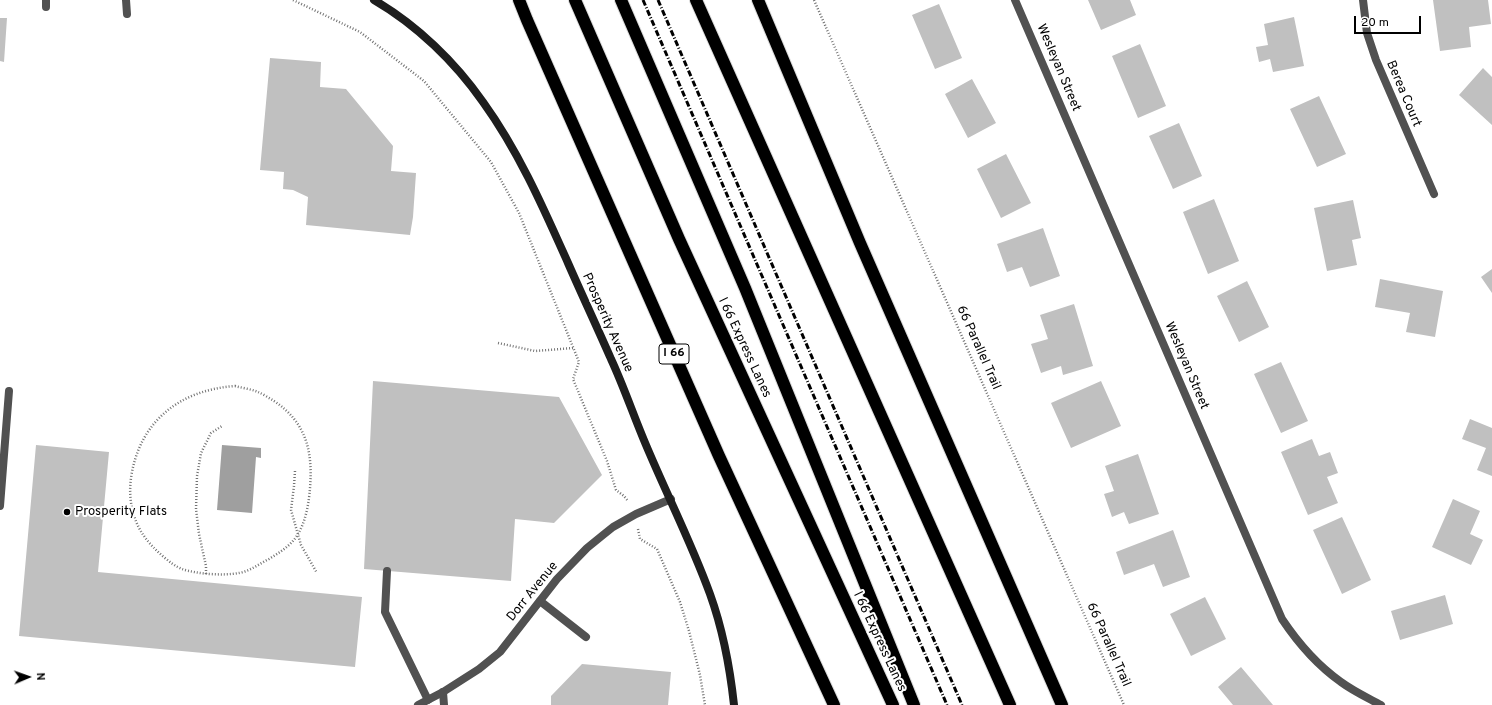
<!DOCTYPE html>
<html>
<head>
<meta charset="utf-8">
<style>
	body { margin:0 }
	#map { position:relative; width:1492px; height:705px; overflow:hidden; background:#fff; font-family:Overpass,sans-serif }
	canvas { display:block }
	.north { position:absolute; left:8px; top:657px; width:40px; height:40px; -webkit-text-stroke:3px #fff; paint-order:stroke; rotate:88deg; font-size:11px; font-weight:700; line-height:16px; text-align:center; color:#000 }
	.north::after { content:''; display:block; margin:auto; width:14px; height:18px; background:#000; clip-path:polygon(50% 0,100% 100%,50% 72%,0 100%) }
	.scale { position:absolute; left:1354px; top:16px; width:67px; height:18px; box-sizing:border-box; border:2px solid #000; border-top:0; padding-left:5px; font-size:12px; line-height:14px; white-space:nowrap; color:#000; -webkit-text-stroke:3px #fff; paint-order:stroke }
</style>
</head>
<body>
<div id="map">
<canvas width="1492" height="705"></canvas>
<div class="north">N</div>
<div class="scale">20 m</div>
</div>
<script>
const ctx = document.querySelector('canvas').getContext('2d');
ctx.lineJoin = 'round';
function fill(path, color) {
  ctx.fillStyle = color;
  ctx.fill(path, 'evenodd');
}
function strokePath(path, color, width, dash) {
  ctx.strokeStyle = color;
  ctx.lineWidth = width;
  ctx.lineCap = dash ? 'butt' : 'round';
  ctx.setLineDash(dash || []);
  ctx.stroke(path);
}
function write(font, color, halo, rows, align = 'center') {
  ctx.font = font + ' Overpass,sans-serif';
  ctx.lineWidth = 4;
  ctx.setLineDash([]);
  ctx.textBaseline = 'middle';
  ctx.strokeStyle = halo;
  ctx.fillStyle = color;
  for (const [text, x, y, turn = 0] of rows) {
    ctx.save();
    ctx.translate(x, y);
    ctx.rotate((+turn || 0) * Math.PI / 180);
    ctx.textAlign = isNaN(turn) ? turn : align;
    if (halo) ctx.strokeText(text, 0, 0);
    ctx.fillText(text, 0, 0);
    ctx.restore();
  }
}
const water = new Path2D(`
	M 222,445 L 261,448 L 261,458 L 256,457 L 252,513 L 217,510 Z`);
const building = new Path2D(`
	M 1088,0 L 1130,0 L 1136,15 L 1101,30 Z
	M 1433,0 L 1488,0 L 1491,24 L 1469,27 L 1471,47 L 1440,51 Z
	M 939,4 L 962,58 L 935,69 L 912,15 Z
	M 1294,17 L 1304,66 L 1273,72 L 1270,59 L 1259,62 L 1256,47 L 1268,45 L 1264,24 Z
	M 0,18 L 7,18 L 4,62 L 0,61 Z
	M 1140,44 L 1166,106 L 1138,118 L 1112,56 Z
	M 270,58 L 321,62 L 320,87 L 346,89 L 393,146 L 391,171 L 416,173 L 413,217 L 410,235 L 306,225 L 308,197 L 293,190 L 283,189 L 284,172 L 260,170 Z
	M 1483,68 L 1492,77 L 1492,125 L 1459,95 Z
	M 972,79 L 996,123 L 968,138 L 945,94 Z
	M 1319,96 L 1346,154 L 1317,167 L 1290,109 Z
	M 1179,123 L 1202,176 L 1173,189 L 1149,136 Z
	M 1006,154 L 1031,203 L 1001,218 L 977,169 Z
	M 1214,199 L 1239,261 L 1208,274 L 1183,212 Z
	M 1353,200 L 1361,238 L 1352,240 L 1357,265 L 1327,271 L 1314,208 Z
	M 1043,228 L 1060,276 L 1030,287 L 1022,267 L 1007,272 L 997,244 Z
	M 1492,269 L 1492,293 L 1481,277 Z
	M 1380,279 L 1443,291 L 1435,337 L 1406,332 L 1410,313 L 1375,307 Z
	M 1247,281 L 1269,327 L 1239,342 L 1217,296 Z
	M 1074,304 L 1093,366 L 1063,375 L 1061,366 L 1041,373 L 1031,344 L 1048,339 L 1040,315 Z
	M 1281,362 L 1308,421 L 1281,433 L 1254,374 Z
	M 373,381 L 559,397 L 602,475 L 554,523 L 515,519 L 511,581 L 364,569 Z
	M 1101,381 L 1121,426 L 1071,448 L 1051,403 Z
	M 1470,419 L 1492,428 L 1492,476 L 1477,470 L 1486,448 L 1462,439 Z
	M 1312,439 L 1319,456 L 1330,452 L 1338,473 L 1327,477 L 1338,503 L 1308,515 L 1281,452 Z
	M 36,445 L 109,452 L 98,572 L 362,597 L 355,667 L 19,636 Z
	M 1138,454 L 1159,514 L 1129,524 L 1124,512 L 1112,517 L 1104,494 L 1114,491 L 1105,466 Z
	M 1453,499 L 1480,511 L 1470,534 L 1483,540 L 1471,565 L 1432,547 Z
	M 1342,517 L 1371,580 L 1342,594 L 1313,530 Z
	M 1173,530 L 1190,577 L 1163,587 L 1154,564 L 1124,575 L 1116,552 Z
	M 1445,595 L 1453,624 L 1400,640 L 1391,611 Z
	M 1205,597 L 1226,639 L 1191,656 L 1170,614 Z
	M 582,664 L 671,672 L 668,705 L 551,705 L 551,696 Z
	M 1241,667 L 1273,705 L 1233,705 L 1218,687 Z`);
const path = new Path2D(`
	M 293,0 L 360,32 L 424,81 L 491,162 L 519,213 L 579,362 L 573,379 L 607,461 L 616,490 L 624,496 L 628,501
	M 814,0 L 1124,705
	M 498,343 L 535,351 L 573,348
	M 235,386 C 242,388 251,389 258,392 C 263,394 269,398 274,401 C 306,422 313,451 310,488 C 309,502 306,521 298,534 C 291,546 280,552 269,559 C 259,564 250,571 239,573 C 223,576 197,574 182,569 C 171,565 154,549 147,540 C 133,523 128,500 131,478 C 139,422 179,390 235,386 Z
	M 295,471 L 294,486 L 291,510 L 301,545 L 317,573
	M 638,529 L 640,539 L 657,549 L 680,602 L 689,631 L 700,675 L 705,705
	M 206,574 L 206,566 L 199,534 L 196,509 L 197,476 L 201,453 L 211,433 L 222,426`);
const service = new Path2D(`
	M 126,0 L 127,14
	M 46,7 L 46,0
	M 0,506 L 9,391
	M 387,571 L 385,612 L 428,700
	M 540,601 L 586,637
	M 443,692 L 444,705`);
const minor = new Path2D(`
	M 1015,0 L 1282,619 C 1298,643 1317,665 1341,682 C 1353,691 1368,698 1381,705
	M 1363,0 L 1367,33 L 1376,60 L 1434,194
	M 418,705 L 443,692 L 479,669 L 500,652 L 557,579 L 587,548 L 603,535 L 613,527 L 636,514 L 671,499`);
const secondary = new Path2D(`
	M 374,0 C 417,25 455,62 483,102 C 519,152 543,207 568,263 C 582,295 597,327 611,359 C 624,387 634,417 646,445 C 667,495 692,544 710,594 C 723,630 730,668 734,705`);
const motorway = new Path2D(`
	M 519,0 L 527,20 L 719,456 L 834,705
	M 575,0 L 679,239 L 893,705
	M 621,0 L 745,288 L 914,705
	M 696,0 L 1010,705
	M 758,0 L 860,243 L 1062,705`);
const rail = new Path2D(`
	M 643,0 L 947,705
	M 658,0 L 962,705`);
const markers = [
	[67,512,4,"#000"]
];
const shields = [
	[674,354,30]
];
const shieldNames = [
	["I 66",674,354]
];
const streetNames = [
	["Wesleyan Street",1058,68,67],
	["Berea Court",1403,94,67],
	["Prosperity Avenue",607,323,66],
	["I 66 Express Lanes",744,348,65],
	["66 Parallel Trail",978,348,66],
	["Wesleyan Street",1186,366,67],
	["Dorr Avenue",533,592,-51],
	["I 66 Express Lanes",879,642,65],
	["66 Parallel Trail",1108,645,66]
];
const poiNames = [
	["Prosperity Flats",75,512]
];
fill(water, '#9f9f9f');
fill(building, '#c0c0c0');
strokePath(motorway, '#dbdbdb', 14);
strokePath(path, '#737373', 2.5, [1, 2]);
strokePath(service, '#515151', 8);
strokePath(minor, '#515151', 8);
strokePath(secondary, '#1e1e1e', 8);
strokePath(motorway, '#000', 12);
strokePath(rail, '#000', 3, [6, 2, 1, 2]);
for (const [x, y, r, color] of markers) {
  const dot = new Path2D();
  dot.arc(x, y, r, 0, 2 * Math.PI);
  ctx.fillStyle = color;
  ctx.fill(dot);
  strokePath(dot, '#fff', 1.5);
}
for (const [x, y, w] of shields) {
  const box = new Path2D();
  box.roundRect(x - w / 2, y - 10, w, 20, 3);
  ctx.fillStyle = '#fff';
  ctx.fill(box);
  strokePath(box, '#000', 1);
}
write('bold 12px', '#000', null, shieldNames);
write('13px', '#000', '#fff', streetNames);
write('13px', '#000', '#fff', poiNames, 'left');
</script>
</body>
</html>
